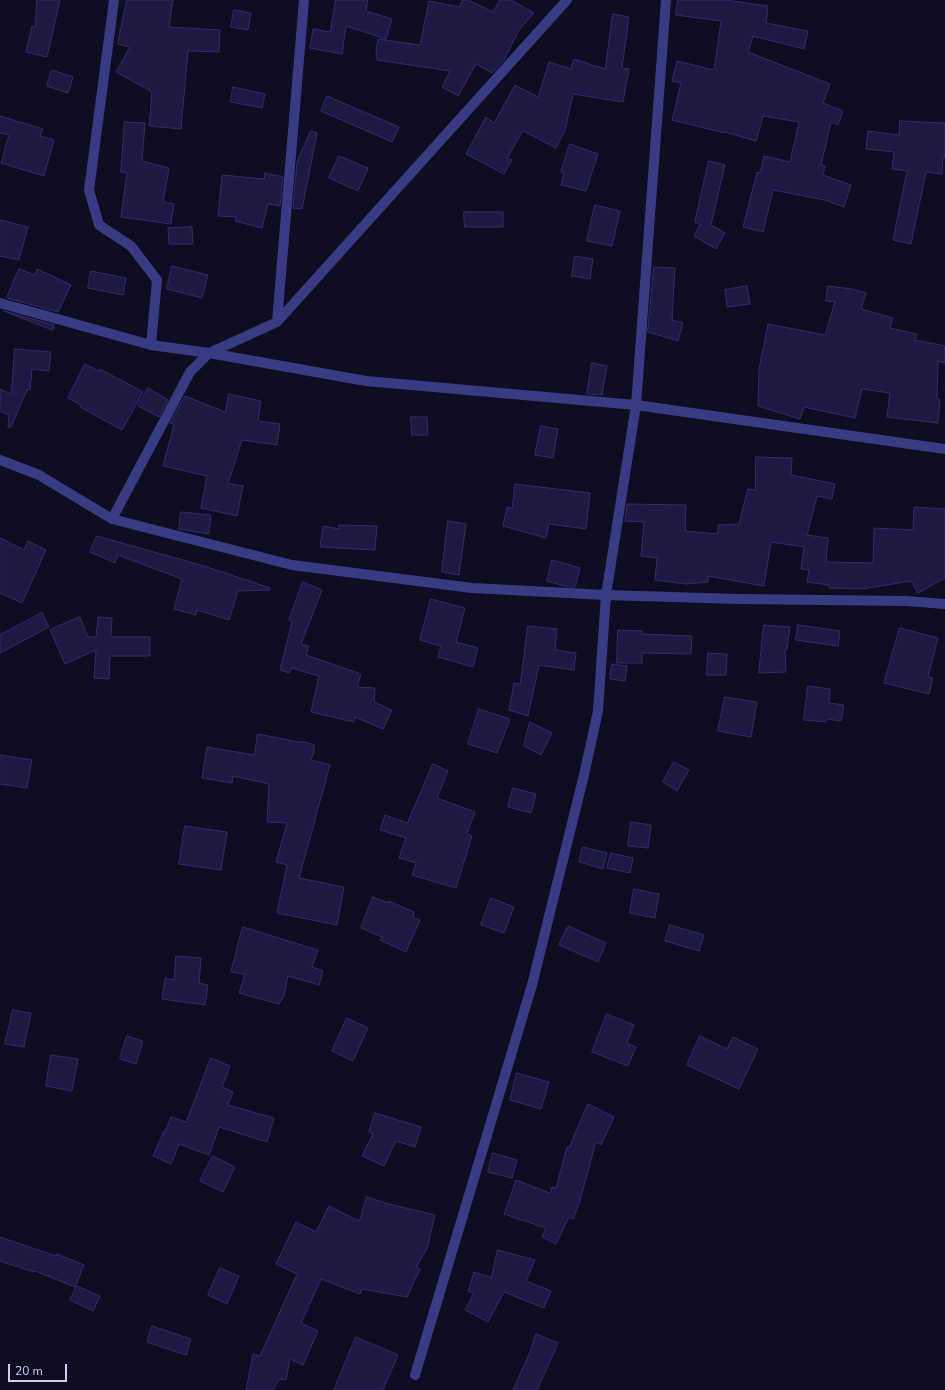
<!DOCTYPE html>
<html>
<head>
<meta charset="utf-8">
<style>
	body { margin:0 }
	#map { position:relative; width:945px; height:1390px; overflow:hidden; background:#0f0d21; font-family:"Nunito Sans",sans-serif }
	canvas { display:block }
	.scale { position:absolute; left:8px; top:1364px; width:59px; height:18px; box-sizing:border-box; border:2px solid #cfcdff; border-top:0; padding-left:5px; font-size:12px; line-height:14px; white-space:nowrap; color:#cfcdff; -webkit-text-stroke:3px #0f0d21; paint-order:stroke }
</style>
</head>
<body>
<div id="map">
<canvas width="945" height="1390"></canvas>
<div class="scale">20 m</div>
</div>
<script>
const ctx = document.querySelector('canvas').getContext('2d');
ctx.lineJoin = 'round';
function fill(path, color) {
  ctx.fillStyle = color;
  ctx.fill(path, 'evenodd');
}
function strokePath(path, color, width, dash) {
  ctx.strokeStyle = color;
  ctx.lineWidth = width;
  ctx.lineCap = dash ? 'butt' : 'round';
  ctx.setLineDash(dash || []);
  ctx.stroke(path);
}
const building = new Path2D(`
	M 37,0 L 60,0 L 47,57 L 26,52 L 32,26 L 35,27 Z
	M 127,0 L 173,0 L 169,27 L 220,30 L 219,52 L 188,51 L 181,129 L 149,126 L 152,92 L 116,72 L 130,47 L 118,44 Z
	M 336,0 L 368,0 L 366,11 L 392,19 L 386,39 L 346,26 L 342,54 L 310,48 L 313,29 L 330,32 Z
	M 463,0 L 468,0 L 493,12 L 500,0 L 511,0 L 534,13 L 519,30 L 504,60 L 492,73 L 476,64 L 458,96 L 442,87 L 450,71 L 377,60 L 376,51 L 378,39 L 420,45 L 429,1 L 459,7 Z
	M 678,0 L 726,0 L 768,6 L 766,23 L 808,31 L 804,49 L 753,36 L 748,52 L 830,84 L 823,103 L 843,111 L 838,125 L 831,122 L 821,165 L 825,166 L 823,175 L 851,185 L 844,207 L 825,200 L 773,190 L 763,232 L 743,227 L 757,172 L 760,173 L 764,156 L 790,162 L 799,122 L 763,116 L 756,141 L 725,132 L 725,133 L 672,120 L 681,83 L 672,81 L 677,61 L 714,70 L 721,21 L 676,15 Z
	M 234,10 L 251,13 L 248,30 L 231,27 Z
	M 613,14 L 629,17 L 622,68 L 629,69 L 623,102 L 573,94 L 565,130 L 556,148 L 523,131 L 507,158 L 512,160 L 504,174 L 466,154 L 486,117 L 494,123 L 515,85 L 538,97 L 549,62 L 571,69 L 574,59 L 605,69 Z
	M 52,70 L 73,77 L 68,93 L 47,86 Z
	M 233,87 L 265,94 L 262,108 L 231,102 Z
	M 327,96 L 399,127 L 392,142 L 321,111 Z
	M 0,116 L 43,129 L 40,136 L 54,140 L 44,176 L 1,163 L 9,135 L 0,133 Z
	M 900,121 L 945,123 L 945,158 L 943,158 L 942,174 L 926,172 L 911,244 L 893,240 L 907,171 L 892,169 L 894,152 L 866,149 L 868,131 L 899,135 Z
	M 125,122 L 145,123 L 142,161 L 169,168 L 163,202 L 174,204 L 171,224 L 121,217 L 127,173 L 121,172 Z
	M 311,131 L 317,133 L 302,209 L 293,208 L 297,162 Z
	M 570,144 L 598,154 L 586,191 L 561,185 L 564,173 L 561,172 Z
	M 339,156 L 368,168 L 358,191 L 329,178 Z
	M 709,161 L 725,165 L 711,225 L 725,233 L 716,249 L 694,236 L 700,225 L 695,222 Z
	M 265,173 L 283,177 L 280,206 L 268,204 L 262,228 L 235,221 L 236,217 L 218,216 L 222,175 L 264,179 Z
	M 595,205 L 620,211 L 612,246 L 587,241 Z
	M 464,212 L 503,212 L 503,227 L 465,227 Z
	M 0,220 L 28,227 L 19,260 L 0,256 Z
	M 192,227 L 193,244 L 169,244 L 168,228 Z
	M 575,256 L 593,259 L 590,279 L 572,276 Z
	M 172,266 L 208,275 L 202,298 L 167,289 Z
	M 654,267 L 675,268 L 672,320 L 683,323 L 678,341 L 648,332 Z
	M 19,269 L 35,275 L 37,269 L 71,285 L 58,312 L 7,298 Z
	M 91,271 L 126,278 L 123,295 L 88,288 Z
	M 747,286 L 750,304 L 727,307 L 725,290 Z
	M 828,286 L 852,289 L 866,293 L 861,309 L 893,318 L 890,328 L 917,334 L 915,340 L 945,346 L 945,363 L 938,361 L 937,399 L 940,400 L 938,423 L 887,417 L 890,393 L 862,389 L 855,418 L 804,407 L 800,419 L 758,406 L 759,369 L 768,324 L 825,335 L 835,302 L 826,301 Z
	M 4,311 L 54,325 L 53,330 Z
	M 15,349 L 51,352 L 49,371 L 32,369 L 30,390 L 27,390 L 11,427 L 8,427 L 9,415 L 0,411 L 0,389 L 11,394 Z
	M 592,363 L 607,366 L 602,395 L 587,394 Z
	M 85,364 L 99,371 L 100,369 L 143,392 L 122,430 L 80,407 L 81,405 L 68,398 Z
	M 148,388 L 168,400 L 159,417 L 138,406 Z
	M 229,394 L 261,401 L 258,421 L 280,424 L 277,445 L 242,440 L 228,483 L 243,486 L 237,516 L 201,508 L 207,476 L 163,466 L 174,424 L 170,423 L 185,396 L 225,412 Z
	M 411,417 L 427,417 L 428,435 L 412,435 Z
	M 541,426 L 558,429 L 553,458 L 535,455 Z
	M 756,457 L 792,458 L 791,475 L 835,484 L 832,499 L 817,496 L 807,535 L 828,538 L 826,562 L 873,563 L 874,528 L 913,530 L 914,507 L 945,509 L 945,578 L 918,593 L 911,581 L 862,589 L 829,588 L 829,585 L 807,582 L 809,570 L 801,569 L 804,547 L 771,542 L 764,586 L 708,576 L 708,582 L 686,584 L 655,580 L 657,558 L 641,556 L 644,522 L 625,521 L 627,504 L 686,505 L 685,531 L 718,534 L 718,525 L 739,524 L 748,489 L 755,490 Z
	M 515,484 L 590,493 L 586,529 L 549,524 L 546,538 L 503,526 L 507,507 L 512,508 Z
	M 181,512 L 211,515 L 209,534 L 179,529 Z
	M 448,521 L 466,524 L 459,575 L 442,572 Z
	M 339,525 L 377,526 L 375,550 L 320,547 L 323,526 L 339,529 Z
	M 97,536 L 204,566 L 270,588 L 270,590 L 238,591 L 229,620 L 197,610 L 196,615 L 174,609 L 182,579 L 118,555 L 115,563 L 90,552 Z
	M 0,538 L 24,550 L 28,541 L 46,550 L 22,603 L 0,593 Z
	M 552,560 L 580,568 L 575,587 L 568,587 L 547,581 Z
	M 303,582 L 322,590 L 301,644 L 309,646 L 306,655 L 361,674 L 357,687 L 375,688 L 374,702 L 392,710 L 383,729 L 355,717 L 354,722 L 311,712 L 319,676 L 292,668 L 289,673 L 280,670 L 292,622 L 289,620 Z
	M 431,599 L 465,608 L 456,642 L 478,648 L 473,667 L 438,657 L 441,646 L 420,640 Z
	M 42,613 L 49,627 L 0,653 L 0,635 Z
	M 80,617 L 88,637 L 96,637 L 98,617 L 112,618 L 111,637 L 150,637 L 150,656 L 110,656 L 109,679 L 94,678 L 96,650 L 65,664 L 50,630 Z
	M 764,625 L 790,627 L 787,649 L 785,649 L 786,672 L 759,673 Z
	M 798,625 L 840,631 L 838,646 L 796,640 Z
	M 528,626 L 557,629 L 555,650 L 576,653 L 574,670 L 539,665 L 528,716 L 509,710 L 514,683 L 520,684 Z
	M 900,628 L 938,638 L 928,677 L 933,678 L 929,694 L 884,683 Z
	M 618,630 L 642,631 L 642,634 L 692,636 L 691,654 L 642,653 L 642,663 L 617,663 Z
	M 708,653 L 727,654 L 726,675 L 707,675 Z
	M 612,664 L 627,666 L 625,681 L 610,679 Z
	M 808,686 L 830,689 L 829,703 L 844,705 L 841,721 L 827,719 L 826,722 L 804,720 Z
	M 725,697 L 757,702 L 751,737 L 718,731 Z
	M 479,709 L 510,719 L 497,753 L 468,744 Z
	M 530,722 L 552,733 L 541,755 L 524,746 Z
	M 258,734 L 299,742 L 305,742 L 314,745 L 314,752 L 311,760 L 330,765 L 299,878 L 344,887 L 337,925 L 277,913 L 287,865 L 276,862 L 287,823 L 267,822 L 269,784 L 233,776 L 232,783 L 202,778 L 207,747 L 254,755 Z
	M 0,755 L 32,760 L 27,788 L 0,784 Z
	M 674,762 L 689,770 L 677,791 L 663,782 Z
	M 433,764 L 448,771 L 437,798 L 475,812 L 467,834 L 472,836 L 456,888 L 412,875 L 416,863 L 399,858 L 406,838 L 380,830 L 385,815 L 407,823 Z
	M 513,788 L 536,794 L 531,813 L 508,807 Z
	M 631,822 L 651,825 L 648,848 L 628,846 Z
	M 185,826 L 227,832 L 221,870 L 179,864 Z
	M 583,847 L 607,853 L 603,869 L 579,862 Z
	M 611,853 L 633,858 L 630,873 L 607,868 Z
	M 634,889 L 659,894 L 655,918 L 630,913 Z
	M 373,897 L 389,903 L 389,901 L 414,912 L 413,917 L 420,920 L 406,952 L 380,940 L 382,937 L 361,928 Z
	M 491,898 L 514,907 L 504,933 L 481,925 Z
	M 670,925 L 704,935 L 699,951 L 665,941 Z
	M 568,926 L 606,943 L 598,962 L 559,945 Z
	M 243,927 L 318,950 L 312,967 L 323,971 L 319,985 L 288,976 L 284,996 L 279,1004 L 239,993 L 245,974 L 231,972 Z
	M 176,956 L 201,958 L 199,983 L 208,985 L 205,1005 L 162,999 L 165,978 L 174,980 Z
	M 13,1010 L 31,1013 L 24,1047 L 5,1044 Z
	M 607,1014 L 634,1025 L 627,1043 L 636,1047 L 628,1066 L 592,1052 Z
	M 347,1018 L 368,1028 L 353,1061 L 332,1051 Z
	M 127,1036 L 143,1041 L 136,1064 L 120,1059 Z
	M 700,1036 L 727,1049 L 733,1037 L 758,1049 L 739,1089 L 687,1065 Z
	M 51,1055 L 78,1059 L 72,1091 L 46,1086 Z
	M 211,1058 L 230,1066 L 222,1087 L 233,1092 L 228,1105 L 274,1118 L 267,1142 L 219,1127 L 209,1155 L 179,1144 L 171,1164 L 153,1156 L 164,1131 L 165,1132 L 171,1117 L 186,1122 Z
	M 517,1073 L 549,1082 L 541,1109 L 510,1100 Z
	M 588,1104 L 614,1117 L 601,1145 L 596,1142 L 579,1204 L 573,1219 L 569,1217 L 556,1244 L 542,1237 L 546,1228 L 504,1214 L 516,1180 L 550,1193 L 552,1187 L 556,1188 L 567,1147 L 569,1147 Z
	M 375,1113 L 421,1127 L 415,1147 L 396,1141 L 384,1166 L 362,1156 L 373,1134 L 369,1132 Z
	M 493,1153 L 517,1160 L 512,1178 L 488,1172 Z
	M 213,1156 L 235,1167 L 223,1192 L 200,1181 Z
	M 367,1197 L 389,1204 L 435,1215 L 427,1249 L 416,1267 L 420,1269 L 407,1297 L 362,1289 L 360,1294 L 321,1279 L 301,1323 L 318,1331 L 303,1365 L 290,1359 L 286,1380 L 279,1379 L 273,1390 L 246,1390 L 253,1354 L 260,1356 L 297,1274 L 276,1264 L 296,1222 L 316,1232 L 329,1206 L 359,1221 Z
	M 0,1237 L 56,1256 L 57,1254 L 84,1265 L 75,1287 L 35,1271 L 34,1272 L 0,1261 Z
	M 498,1250 L 535,1260 L 526,1281 L 551,1291 L 544,1308 L 504,1292 L 488,1322 L 465,1310 L 474,1293 L 468,1291 L 474,1272 L 491,1277 Z
	M 220,1268 L 239,1276 L 227,1304 L 208,1295 Z
	M 77,1286 L 100,1296 L 93,1311 L 70,1300 Z
	M 152,1326 L 191,1339 L 186,1355 L 147,1342 Z
	M 536,1334 L 558,1343 L 548,1366 L 537,1390 L 513,1390 L 530,1352 Z
	M 356,1337 L 398,1355 L 383,1390 L 334,1390 Z`);
const minor = new Path2D(`
	M 114,0 L 89,190 L 99,225 L 131,246 L 157,280 L 151,345
	M 0,303 L 151,345 L 209,353 L 366,381 L 636,405 L 945,449
	M 277,322 L 304,0
	M 0,460 L 39,475 L 112,519 L 292,565 L 472,588 L 606,595 L 739,599 L 906,601 L 945,604
	M 112,519 L 190,372 L 209,353 L 277,322 L 567,0
	M 415,1375 L 532,985 L 584,775 L 598,711 L 606,595 L 636,405 L 666,0`);
fill(building, '#1e1943');
strokePath(building, '#322a6f', 1);
strokePath(minor, '#373b81', 10);
</script>
</body>
</html>
